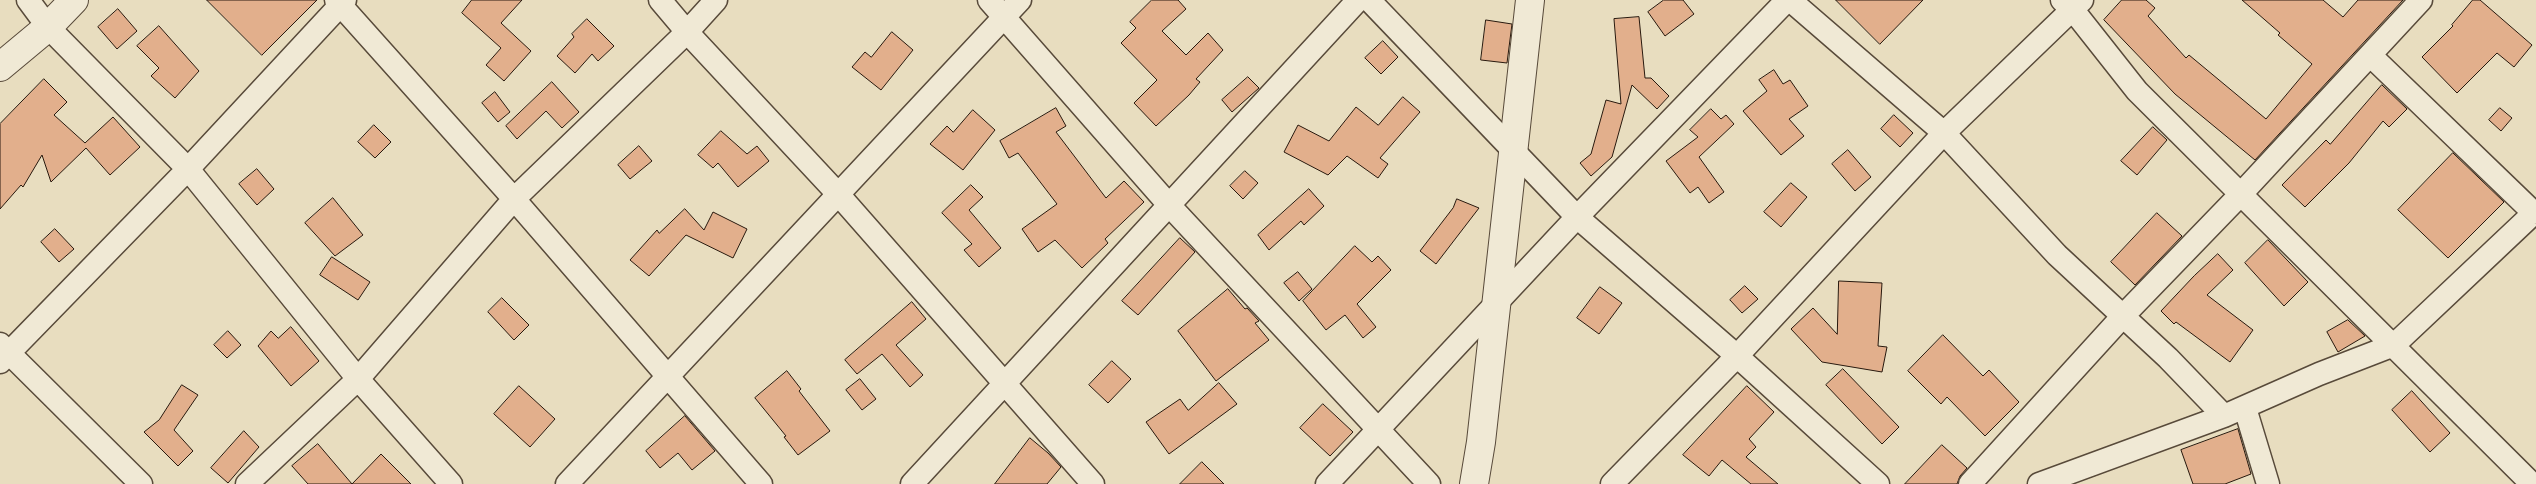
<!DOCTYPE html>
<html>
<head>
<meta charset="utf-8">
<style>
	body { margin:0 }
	canvas { display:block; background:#e8ddbf }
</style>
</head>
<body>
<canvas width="2536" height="484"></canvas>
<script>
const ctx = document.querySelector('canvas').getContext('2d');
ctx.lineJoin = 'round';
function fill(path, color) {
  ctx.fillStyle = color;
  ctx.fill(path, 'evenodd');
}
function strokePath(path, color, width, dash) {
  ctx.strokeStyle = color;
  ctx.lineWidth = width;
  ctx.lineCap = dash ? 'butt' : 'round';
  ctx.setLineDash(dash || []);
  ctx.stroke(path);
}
const building = new Path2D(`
	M 207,0 L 317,0 L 262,55 Z
	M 472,0 L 522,0 L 501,23 L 531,51 L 504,81 L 486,65 L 501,48 L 462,13 Z
	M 1152,0 L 1178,0 L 1186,9 L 1162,31 L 1186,55 L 1208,33 L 1223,50 L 1196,79 L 1200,82 L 1189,95 L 1156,126 L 1134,103 L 1157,80 L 1121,43 L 1136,28 L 1130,22 Z
	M 1664,0 L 1683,0 L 1694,14 L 1665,36 L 1648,12 Z
	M 1836,0 L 1923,0 L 1880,44 Z
	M 2122,0 L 2146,0 L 2155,8 L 2148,16 L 2186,58 L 2189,55 L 2266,119 L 2312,64 L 2278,35 L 2280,33 L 2242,0 L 2323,0 L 2343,17 L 2358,0 L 2403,0 L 2255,160 L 2175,94 L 2104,20 Z
	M 2473,0 L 2480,0 L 2532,45 L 2514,67 L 2497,53 L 2457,93 L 2422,57 L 2453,26 L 2452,25 Z
	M 118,9 L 137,31 L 117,49 L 98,27 Z
	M 1639,17 L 1645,78 L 1651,78 L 1669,96 L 1657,109 L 1632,85 L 1612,157 L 1591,176 L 1580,163 L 1591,154 L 1606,100 L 1621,104 L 1614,19 Z
	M 587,19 L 614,46 L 598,61 L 592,54 L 575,73 L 557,56 L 574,37 L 572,34 Z
	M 1486,20 L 1512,24 L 1507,63 L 1481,60 Z
	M 159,26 L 199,71 L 175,98 L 151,76 L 159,68 L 137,46 Z
	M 892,32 L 913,50 L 881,90 L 852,67 L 865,52 L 871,57 Z
	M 1383,41 L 1398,57 L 1381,74 L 1365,58 Z
	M 1774,70 L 1783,84 L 1790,80 L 1808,106 L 1789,119 L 1804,136 L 1781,155 L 1743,111 L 1767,91 L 1759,80 Z
	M 1248,77 L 1259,88 L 1232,112 L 1222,100 Z
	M 44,79 L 67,102 L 54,115 L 85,143 L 113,117 L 140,147 L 110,175 L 86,148 L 51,182 L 42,155 L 23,187 L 21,185 L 0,209 L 0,124 Z
	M 552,82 L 579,112 L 562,128 L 546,111 L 517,139 L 506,126 Z
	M 2382,85 L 2407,109 L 2389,127 L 2383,121 L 2349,163 L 2305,207 L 2282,185 L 2326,140 L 2330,144 Z
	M 495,92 L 510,112 L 498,122 L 482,103 Z
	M 1403,97 L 1420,112 L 1380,158 L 1388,164 L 1378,178 L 1347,156 L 1328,175 L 1284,152 L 1298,125 L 1329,141 L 1356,107 L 1378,125 Z
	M 1056,108 L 1066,126 L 1056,132 L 1106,198 L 1124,181 L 1144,202 L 1105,239 L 1108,243 L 1082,268 L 1055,240 L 1038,252 L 1022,229 L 1057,204 L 1018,153 L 1009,158 L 1000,141 Z
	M 2500,108 L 2512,118 L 2501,131 L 2489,120 Z
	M 1711,109 L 1721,119 L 1726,115 L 1734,124 L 1699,157 L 1724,192 L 1709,203 L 1698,187 L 1690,193 L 1666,161 L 1698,137 L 1690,130 Z
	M 973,110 L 995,130 L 963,170 L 930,144 L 947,126 L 953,132 Z
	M 1894,115 L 1913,133 L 1900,147 L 1881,129 Z
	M 374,125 L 391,142 L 375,158 L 358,142 Z
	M 2153,127 L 2167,140 L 2137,175 L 2121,161 Z
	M 721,131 L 747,154 L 757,146 L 769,161 L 738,187 L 718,163 L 713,168 L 698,155 Z
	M 639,146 L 652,161 L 630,179 L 618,165 Z
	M 1848,150 L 1871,177 L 1855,191 L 1832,164 Z
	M 2453,153 L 2504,202 L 2448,258 L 2398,210 Z
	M 257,169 L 274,189 L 257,205 L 239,184 Z
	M 1245,171 L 1258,183 L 1243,199 L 1230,186 Z
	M 1791,183 L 1807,197 L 1781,227 L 1764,212 Z
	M 971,185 L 983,197 L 969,210 L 1001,248 L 979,267 L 964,250 L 972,244 L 942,213 Z
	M 1309,189 L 1324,206 L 1304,225 L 1301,221 L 1269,250 L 1258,235 Z
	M 333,198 L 363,235 L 335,256 L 305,223 Z
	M 1457,199 L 1479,208 L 1436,264 L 1420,251 L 1453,208 Z
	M 685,209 L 704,230 L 713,212 L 747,229 L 733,258 L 686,235 L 649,276 L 630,260 L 657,230 L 659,233 Z
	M 2157,213 L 2182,236 L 2135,285 L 2111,262 Z
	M 55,229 L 74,249 L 59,262 L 41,242 Z
	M 1180,238 L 1195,252 L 1138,315 L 1122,301 Z
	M 2268,240 L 2308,282 L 2284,306 L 2245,263 Z
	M 1355,246 L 1372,262 L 1378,256 L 1391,270 L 1357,304 L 1376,327 L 1363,338 L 1345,315 L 1326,330 L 1303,301 Z
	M 2218,254 L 2233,270 L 2207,295 L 2253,330 L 2230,362 L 2176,322 L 2174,324 L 2161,311 L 2194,276 Z
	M 332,257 L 370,282 L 358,300 L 320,275 Z
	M 1298,272 L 1312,289 L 1299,301 L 1284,283 Z
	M 1839,281 L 1882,283 L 1878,346 L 1887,347 L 1882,372 L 1822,362 L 1791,329 L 1813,308 L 1837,334 Z
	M 1745,286 L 1758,299 L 1742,313 L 1730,300 Z
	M 1600,287 L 1622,303 L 1599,334 L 1577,318 Z
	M 1228,289 L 1245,309 L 1247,308 L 1259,321 L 1255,323 L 1269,340 L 1216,381 L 1178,331 Z
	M 502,298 L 529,325 L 514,340 L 488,312 Z
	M 912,302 L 926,319 L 896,345 L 923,375 L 910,387 L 882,354 L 857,374 L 845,360 Z
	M 2348,320 L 2365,336 L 2338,352 L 2327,332 Z
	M 291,327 L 319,361 L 291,386 L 258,346 L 271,331 L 278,338 Z
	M 228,331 L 241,345 L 227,358 L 214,345 Z
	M 1943,335 L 1983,376 L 1989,370 L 2019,402 L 1985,436 L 1947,397 L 1941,404 L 1908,371 Z
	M 1112,361 L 1131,379 L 1108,403 L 1089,385 Z
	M 1843,369 L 1899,427 L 1882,444 L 1826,385 Z
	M 787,371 L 801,389 L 799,391 L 830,431 L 798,455 L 784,437 L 786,436 L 755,398 Z
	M 860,379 L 876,399 L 862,410 L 846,390 Z
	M 1219,383 L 1237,404 L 1169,454 L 1146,422 L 1180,399 L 1188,410 Z
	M 182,385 L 198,395 L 174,430 L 193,451 L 178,466 L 144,432 L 159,420 Z
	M 519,386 L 555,419 L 530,447 L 494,414 Z
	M 1747,386 L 1774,412 L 1749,439 L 1756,447 L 1746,457 L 1778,484 L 1751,484 L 1722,460 L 1709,476 L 1683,455 Z
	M 2412,391 L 2450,433 L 2430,452 L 2392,410 Z
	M 1323,404 L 1353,432 L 1330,456 L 1300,428 Z
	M 685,416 L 715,451 L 692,470 L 678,453 L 660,468 L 646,451 Z
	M 2238,429 L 2251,474 L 2225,484 L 2193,484 L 2181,450 Z
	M 244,431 L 259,447 L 228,483 L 211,468 Z
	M 1030,438 L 1048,453 L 1061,467 L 1047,484 L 995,484 Z
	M 318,444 L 352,484 L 381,454 L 411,484 L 308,484 L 292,466 Z
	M 1942,445 L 1967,468 L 1960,476 L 1957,484 L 1905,484 Z
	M 1202,462 L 1224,484 L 1180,484 Z`);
const minor = new Path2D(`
	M 28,0 L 48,27 L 188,169 L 358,379 L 451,484
	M 336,0 L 514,199 L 761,484
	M 660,0 L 687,32 L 838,194 L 1093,484
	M 989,0 L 1169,205 L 1429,484
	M 1369,0 L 1577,217 L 1737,356 L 1878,484
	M 1790,0 L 1944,133 L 2057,255 L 2168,358 L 2224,416
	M 2062,0 L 2073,10 L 2137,91 L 2532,484
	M 2370,55 L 2534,213
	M 0,344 L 141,484
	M 0,362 L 188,169 L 345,0
	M 2245,408 L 2268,484
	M 247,484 L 358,379 L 514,199 L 687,32 L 716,0
	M 567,484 L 1020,0
	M 912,484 L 1358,0
	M 1327,484 L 1577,217 L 1787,0
	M 1612,484 L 1737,356 L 1944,133 L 2082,0
	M 1970,484 L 2122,317 L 2240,195 L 2421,0
	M 2039,484 L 2224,416 L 2319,374 L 2394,345 L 2536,211`);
const tertiary = new Path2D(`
	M 0,67 L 48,27 L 74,0
	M 1474,484 L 1481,442 L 1530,0`);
fill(building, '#e2af8c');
strokePath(building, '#28190e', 1);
strokePath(minor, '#584a3a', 25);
strokePath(tertiary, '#584a3a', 30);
strokePath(minor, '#f0e9d5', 22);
strokePath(tertiary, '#f0e9d5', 28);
</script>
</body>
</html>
